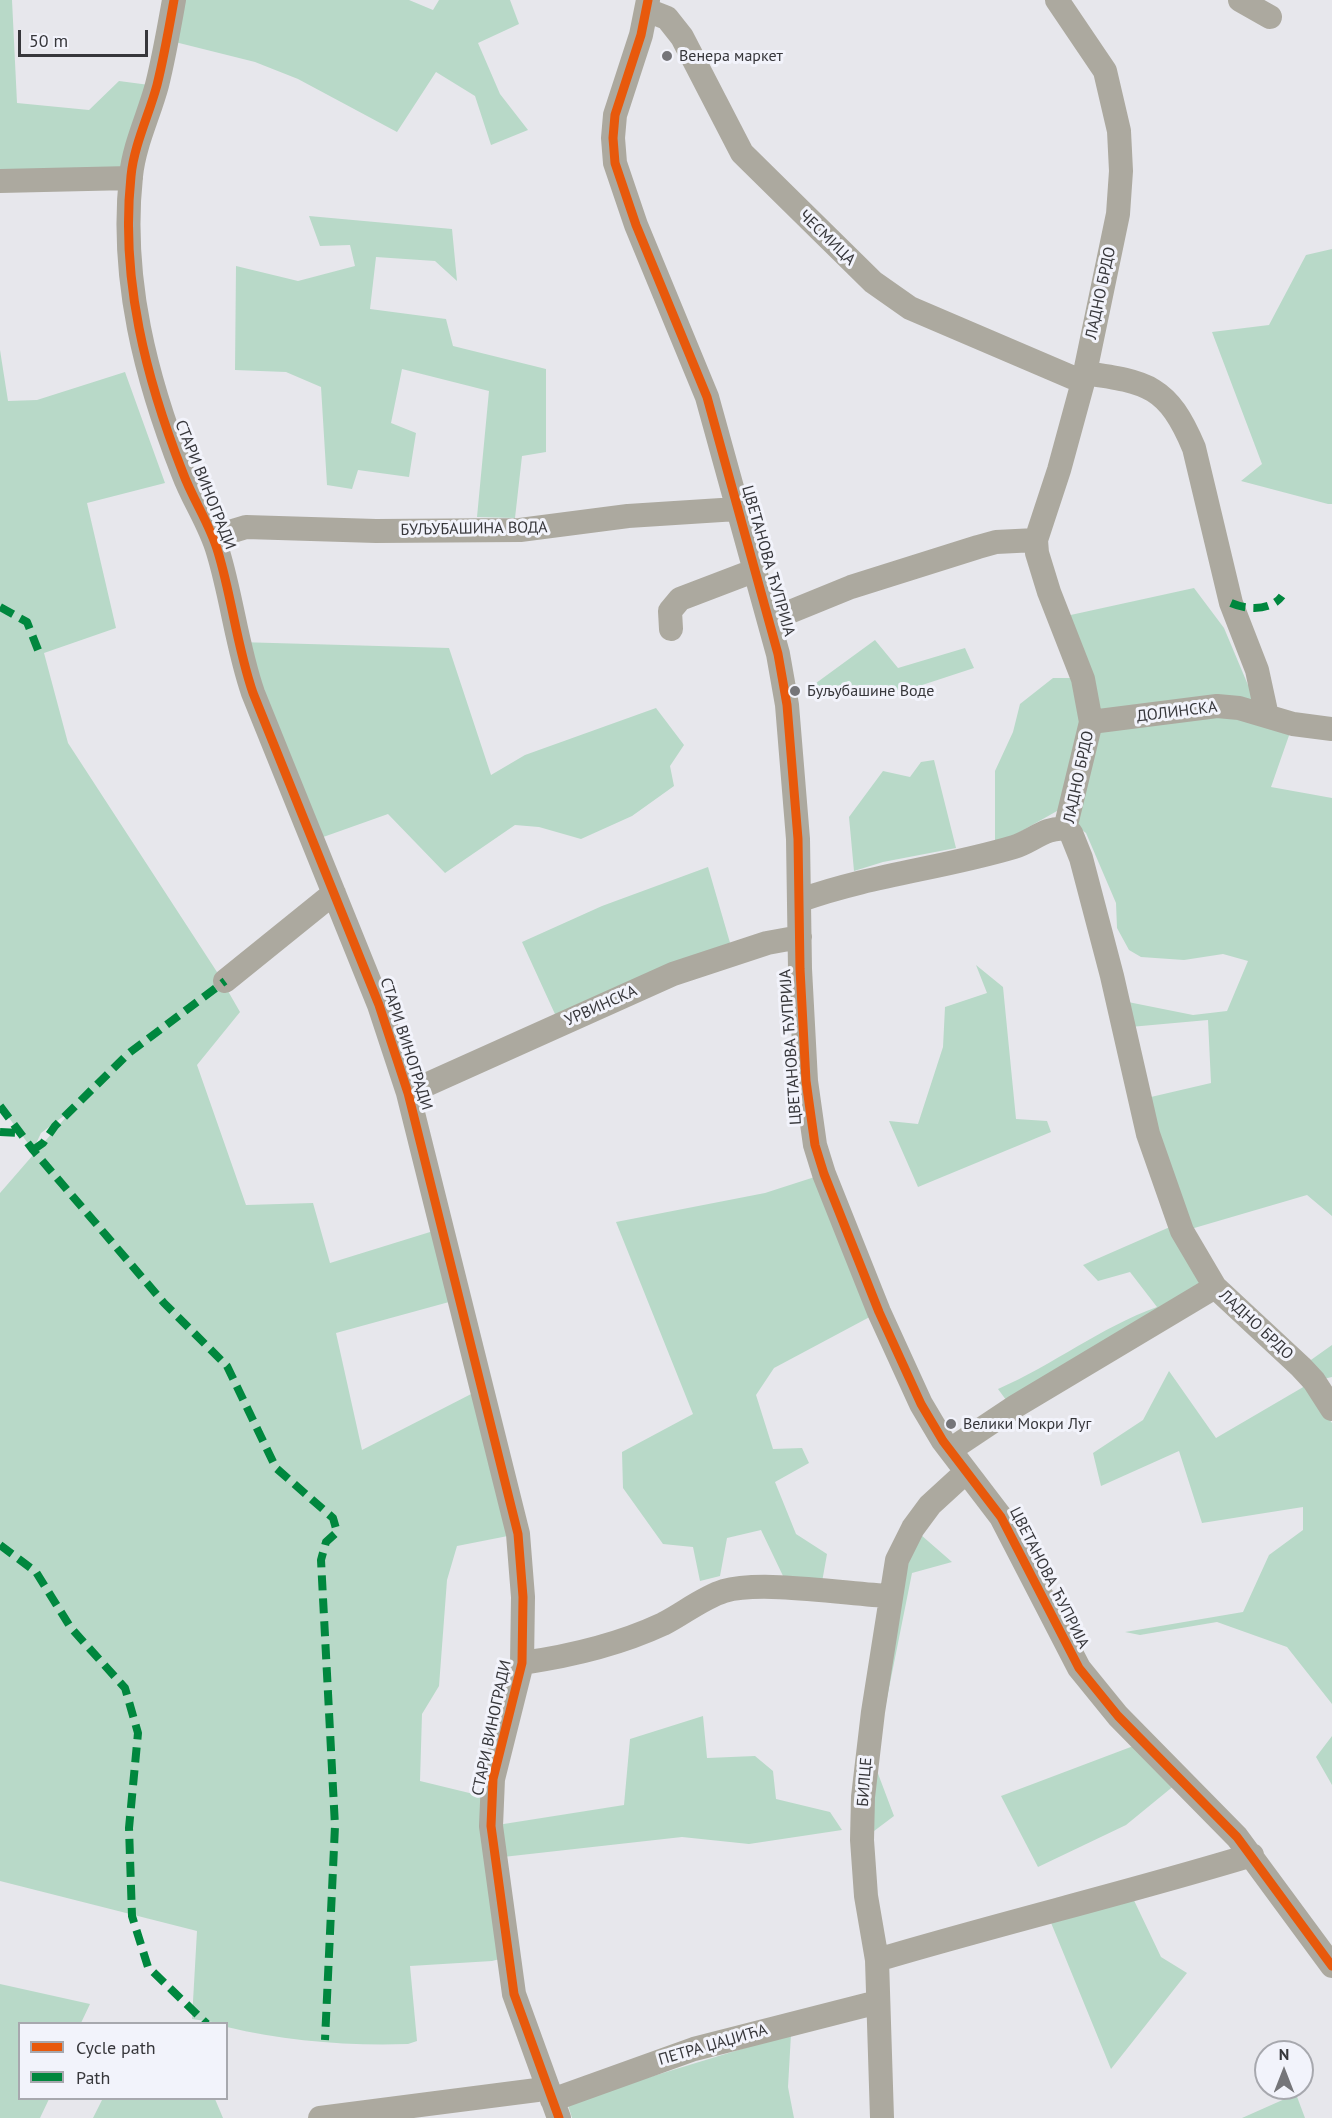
<!DOCTYPE html>
<html>
<head>
<meta charset="utf-8">
<style>
	body { margin:0 }
	#map { position:relative; width:1332px; height:2118px; overflow:hidden; background:#e7e7ec; font-family:"PT Sans",sans-serif }
	canvas { display:block }
	.legend { position:absolute; left:18px; top:2022px; width:210px; height:78px; box-sizing:border-box; background:#f2f3fb; border:2px solid #a7a8ae; margin:0; padding:8px 10px; list-style:none; font-size:18px; color:#37373b }
	.legend li { display:flex; align-items:center; gap:12px; height:30px }
	.legend b { width:30px; border:2px solid #a7a8ae }
	.north { position:absolute; left:1254px; top:2040px; width:60px; height:60px; box-sizing:border-box; background:#f2f3fb; border:2px solid #a7a8ae; border-radius:50%; rotate:0deg; font-size:16px; font-weight:700; line-height:24px; text-align:center; color:#37373b }
	.north::after { content:''; display:block; margin:auto; width:21px; height:27px; background:#757579; clip-path:polygon(50% 0,100% 100%,50% 72%,0 100%) }
	.scale { position:absolute; left:18px; top:30px; width:130px; height:27px; box-sizing:border-box; border:3px solid #37373b; border-top:0; padding-left:8px; font-size:18px; line-height:21px; white-space:nowrap; color:#37373b; -webkit-text-stroke:4px #f2f3fb; paint-order:stroke }
</style>
</head>
<body>
<div id="map">
<canvas width="1332" height="2118"></canvas>
<ul class="legend">
<li><b style="height:8px;background:#e8590c"></b>Cycle path</li>
<li><b style="height:8px;background:#00873e"></b>Path</li>
</ul>
<div class="north">N</div>
<div class="scale">50 m</div>
</div>
<script>
const ctx = document.querySelector('canvas').getContext('2d');
ctx.lineJoin = 'round';
function fill(path, color) {
  ctx.fillStyle = color;
  ctx.fill(path, 'evenodd');
}
function strokePath(path, color, width, dash) {
  ctx.strokeStyle = color;
  ctx.lineWidth = width;
  ctx.lineCap = dash ? 'butt' : 'round';
  ctx.setLineDash(dash || []);
  ctx.stroke(path);
}
function write(font, color, halo, rows, align = 'center') {
  ctx.font = font + ' "PT Sans",sans-serif';
  ctx.lineWidth = 6;
  ctx.setLineDash([]);
  ctx.textBaseline = 'middle';
  ctx.strokeStyle = halo;
  ctx.fillStyle = color;
  for (const [text, x, y, turn = 0] of rows) {
    ctx.save();
    ctx.translate(x, y);
    ctx.rotate((+turn || 0) * Math.PI / 180);
    ctx.textAlign = isNaN(turn) ? turn : align;
    if (halo) ctx.strokeText(text, 0, 0);
    ctx.fillText(text, 0, 0);
    ctx.restore();
  }
}
const green = new Path2D(`
	M 0,0 L 12,0 L 17,103 L 89,110 L 119,81 L 157,86 L 131,178 L 0,181 Z
	M 174,0 L 409,0 L 433,10 L 439,0 L 510,0 L 519,24 L 478,43 L 500,94 L 528,130 L 491,145 L 475,96 L 436,72 L 397,132 L 298,79 L 255,62 L 167,40 Z
	M 309,216 L 452,229 L 457,281 L 435,261 L 376,257 L 370,309 L 446,319 L 453,346 L 546,369 L 546,452 L 522,456 L 515,518 L 477,517 L 489,391 L 402,369 L 391,423 L 416,433 L 409,477 L 358,470 L 352,489 L 327,485 L 321,387 L 286,372 L 235,370 L 236,266 L 298,281 L 355,266 L 350,245 L 320,246 Z
	M 1332,249 L 1332,504 L 1328,504 L 1241,481 L 1262,464 L 1212,332 L 1269,325 L 1306,255 Z
	M 0,350 L 8,401 L 37,400 L 125,372 L 165,483 L 87,503 L 116,628 L 44,653 L 68,743 L 217,972 L 240,1012 L 197,1065 L 246,1205 L 313,1203 L 330,1263 L 443,1228 L 460,1299 L 336,1333 L 362,1450 L 477,1391 L 518,1534 L 457,1546 L 447,1580 L 439,1686 L 422,1714 L 420,1781 L 490,1798 L 491,1826 L 624,1805 L 630,1739 L 703,1716 L 707,1758 L 755,1756 L 773,1771 L 776,1799 L 830,1812 L 842,1830 L 749,1844 L 682,1837 L 494,1858 L 508,1957 L 492,1961 L 410,1966 L 417,2041 L 408,2044 C 348,2046 284,2041 227,2027 L 226,2024 L 192,2019 L 197,1931 L 0,1881 L 0,1193 L 73,1109 L 41,1133 L 33,1150 L 0,1106 Z
	M 1194,588 L 1224,628 L 1248,685 L 1293,724 L 1271,787 L 1332,798 L 1332,1216 L 1307,1195 L 1184,1231 L 1215,1287 L 1009,1404 L 998,1389 C 1053,1365 1101,1327 1157,1307 L 1130,1272 L 1098,1281 L 1083,1265 L 1179,1223 L 1138,1100 L 1211,1083 L 1208,1020 L 1130,1027 L 1123,1001 L 1193,1015 L 1227,1011 L 1248,961 L 1223,954 L 1184,960 L 1141,957 L 1129,950 L 1117,928 L 1116,903 L 1086,833 L 1057,811 L 995,846 L 995,771 L 1013,732 L 1020,704 L 1053,678 L 1087,678 L 1066,616 Z
	M 875,640 L 898,668 L 965,648 L 974,668 L 910,689 L 833,697 L 812,686 Z
	M 238,642 L 449,648 L 491,775 L 525,755 L 656,708 L 684,745 L 670,766 L 674,786 L 632,816 L 581,839 L 539,827 L 515,825 L 445,873 L 388,814 L 312,841 Z
	M 934,760 L 956,848 L 883,862 L 854,871 L 849,817 L 883,771 L 910,777 L 921,762 Z
	M 708,867 L 733,953 L 560,1025 L 522,942 L 602,906 Z
	M 976,965 L 1003,987 L 1016,1119 L 1047,1121 L 1051,1132 L 918,1187 L 889,1121 L 918,1124 L 943,1047 L 945,1007 L 987,993 Z
	M 824,1174 L 879,1312 L 774,1368 L 756,1395 L 773,1449 L 802,1448 L 809,1463 L 775,1482 L 796,1534 L 827,1554 L 822,1582 L 784,1578 L 761,1530 L 727,1538 L 720,1576 L 700,1581 L 693,1547 L 663,1544 L 623,1488 L 622,1452 L 693,1414 L 616,1222 L 765,1193 Z
	M 1332,1345 L 1332,1377 L 1314,1381 L 1301,1367 Z
	M 1169,1371 L 1216,1438 L 1305,1386 L 1332,1423 L 1332,1704 L 1287,1647 L 1217,1622 L 1140,1635 L 1125,1632 L 1243,1612 L 1269,1555 L 1303,1530 L 1303,1507 L 1202,1523 L 1179,1451 L 1101,1486 L 1093,1453 L 1143,1420 Z
	M 913,1528 L 952,1562 L 912,1573 L 874,1763 L 894,1816 L 862,1840 C 864,1780 872,1721 880,1661 C 887,1615 890,1569 913,1528 Z
	M 1332,1736 L 1332,1785 L 1316,1757 Z
	M 1144,1742 L 1181,1780 L 1126,1825 L 1038,1867 L 1001,1796 Z
	M 1130,1892 L 1161,1957 L 1187,1973 L 1111,2069 L 1047,1913 Z
	M 0,1984 L 90,2004 L 81,2023 L 20,2024 L 20,2098 L 49,2099 L 40,2118 L 0,2118 Z
	M 791,2034 L 788,2087 L 794,2118 L 572,2118 L 568,2105 L 571,2101 Z
	M 1296,2094 L 1305,2118 L 1242,2118 Z
	M 103,2098 L 215,2099 L 223,2118 L 93,2118 Z`);
const minor = new Path2D(`
	M 174,0 C 169,28 164,57 157,85 C 149,115 134,145 131,176 C 120,279 146,379 183,473 C 193,500 210,524 218,552 C 232,598 237,647 253,693 L 379,1005 L 408,1093 L 518,1534 L 523,1597 L 522,1663 L 493,1779 L 491,1826 L 514,1994 L 559,2118
	M 648,0 L 641,35 L 615,115 L 613,138 L 615,163 L 636,225 L 707,397 L 778,654 L 787,705 L 798,839 L 800,969 L 806,1081 L 815,1145 L 824,1174 L 879,1312 L 921,1404 L 943,1441 L 1001,1517 L 1079,1668 L 1118,1716 L 1237,1837 L 1332,1966
	M 1057,0 L 1105,71 L 1119,131 L 1121,171 L 1118,214 L 1083,382 L 1059,470 L 1036,540 L 1037,553 L 1049,592 L 1083,679 L 1091,722 L 1065,829 L 1071,833 L 1081,858 L 1112,976 L 1148,1134 L 1182,1231 L 1215,1287 L 1301,1367 L 1314,1381 L 1332,1409
	M 1240,0 L 1270,17
	M 647,10 L 667,18 L 682,37 L 742,153 L 873,282 L 910,308 L 1083,382
	M 0,181 L 131,178
	M 1085,373 C 1148,382 1168,386 1194,448 L 1231,603 L 1257,670 L 1267,716
	M 213,537 L 246,527 L 376,531 L 520,530 L 628,516 L 737,509
	M 770,620 L 851,587 L 978,547 L 996,542 L 1036,540
	M 671,629 L 670,611 L 680,599 L 756,570
	M 1091,722 L 1217,706 L 1239,708 L 1293,724 L 1332,729
	M 801,900 C 871,875 944,868 1014,847 C 1031,842 1047,826 1065,829
	M 225,981 L 334,893
	M 408,1093 L 673,974 L 767,943 L 800,937
	M 950,1450 L 1016,1406 L 1215,1287
	M 522,1663 C 571,1656 618,1645 663,1624 C 683,1614 702,1598 724,1591 C 761,1580 848,1594 889,1596
	M 877,1960 C 1001,1923 1127,1893 1252,1855
	M 552,2100 L 694,2049 L 878,2002
	M 320,2118 L 537,2090 L 546,2087
	M 882,2118 L 877,1960 L 866,1896 L 862,1840 L 863,1797 L 873,1712 L 897,1560 L 913,1528 L 930,1505 L 966,1472`);
const quiet = new Path2D(`
	M 1231,603 C 1247,610 1271,611 1282,596
	M 0,607 L 27,622 L 40,655
	M 0,1106 L 33,1150 L 164,1303 L 227,1366 L 276,1468 L 333,1518 L 337,1532 L 326,1542 L 321,1560 L 335,1826 L 325,2040
	M 0,1132 L 20,1133
	M 33,1150 L 43,1143 L 55,1126 L 129,1053 L 225,981
	M 0,1545 L 36,1572 L 71,1628 L 125,1688 L 138,1733 L 129,1828 L 132,1916 L 148,1967 L 207,2024`);
const cycleway = new Path2D(`
	M 174,0 C 169,28 164,57 157,85 C 149,115 134,145 131,176 C 120,279 146,379 183,473 C 193,500 210,524 218,552 C 232,598 237,647 253,693 L 379,1005 L 408,1093 L 518,1534 L 523,1597 L 522,1663 L 493,1779 L 491,1826 L 514,1994 L 559,2118
	M 648,0 L 641,35 L 615,115 L 613,138 L 615,163 L 636,225 L 707,397 L 778,654 L 787,705 L 798,839 L 800,969 L 806,1081 L 815,1145 L 824,1174 L 879,1312 L 921,1404 L 943,1441 L 1001,1517 L 1079,1668 L 1118,1716 L 1237,1837 L 1332,1966`);
const markers = [
	[667,56,6,"#757579"],
	[795,691,6,"#757579"],
	[951,1424,6,"#757579"]
];
const poiNames = [
	["Венера маркет",679,56],
	["Буљубашине Воде",807,691],
	["Велики Мокри Луг",963,1424]
];
const streetNames = [
	["ЧЕСМИЦА",827,238,44],
	["ЛАДНО БРДО",1101,293,-78],
	["СТАРИ ВИНОГРАДИ",205,485,68],
	["БУЉУБАШИНА ВОДА",474,529,-1],
	["ЦВЕТАНОВА ЋУПРИЈА",768,561,74],
	["ДОЛИНСКА",1177,712,-7],
	["ЛАДНО БРДО",1079,777,-78],
	["УРВИНСКА",601,1006,-24],
	["СТАРИ ВИНОГРАДИ",406,1044,72],
	["ЦВЕТАНОВА ЋУПРИЈА",791,1047,-94],
	["ЛАДНО БРДО",1256,1325,43],
	["ЦВЕТАНОВА ЋУПРИЈА",1049,1578,63],
	["СТАРИ ВИНОГРАДИ",492,1728,-78],
	["БИЛЦЕ",865,1782,-86],
	["ПЕТРА ЏАЏИЋА",713,2045,-16]
];
fill(green, '#b8d9c8');
strokePath(minor, '#aca99f', 24);
strokePath(quiet, '#00873e', 8, [15, 8]);
strokePath(cycleway, '#e8590c', 9);
for (const [x, y, r, color] of markers) {
  const dot = new Path2D();
  dot.arc(x, y, r, 0, 2 * Math.PI);
  ctx.fillStyle = color;
  ctx.fill(dot);
  strokePath(dot, '#f2f3fb', 2);
}
write('16px', '#37373b', '#f2f3fb', poiNames, 'left');
write('16px', '#37373b', '#f2f3fb', streetNames);
</script>
</body>
</html>
